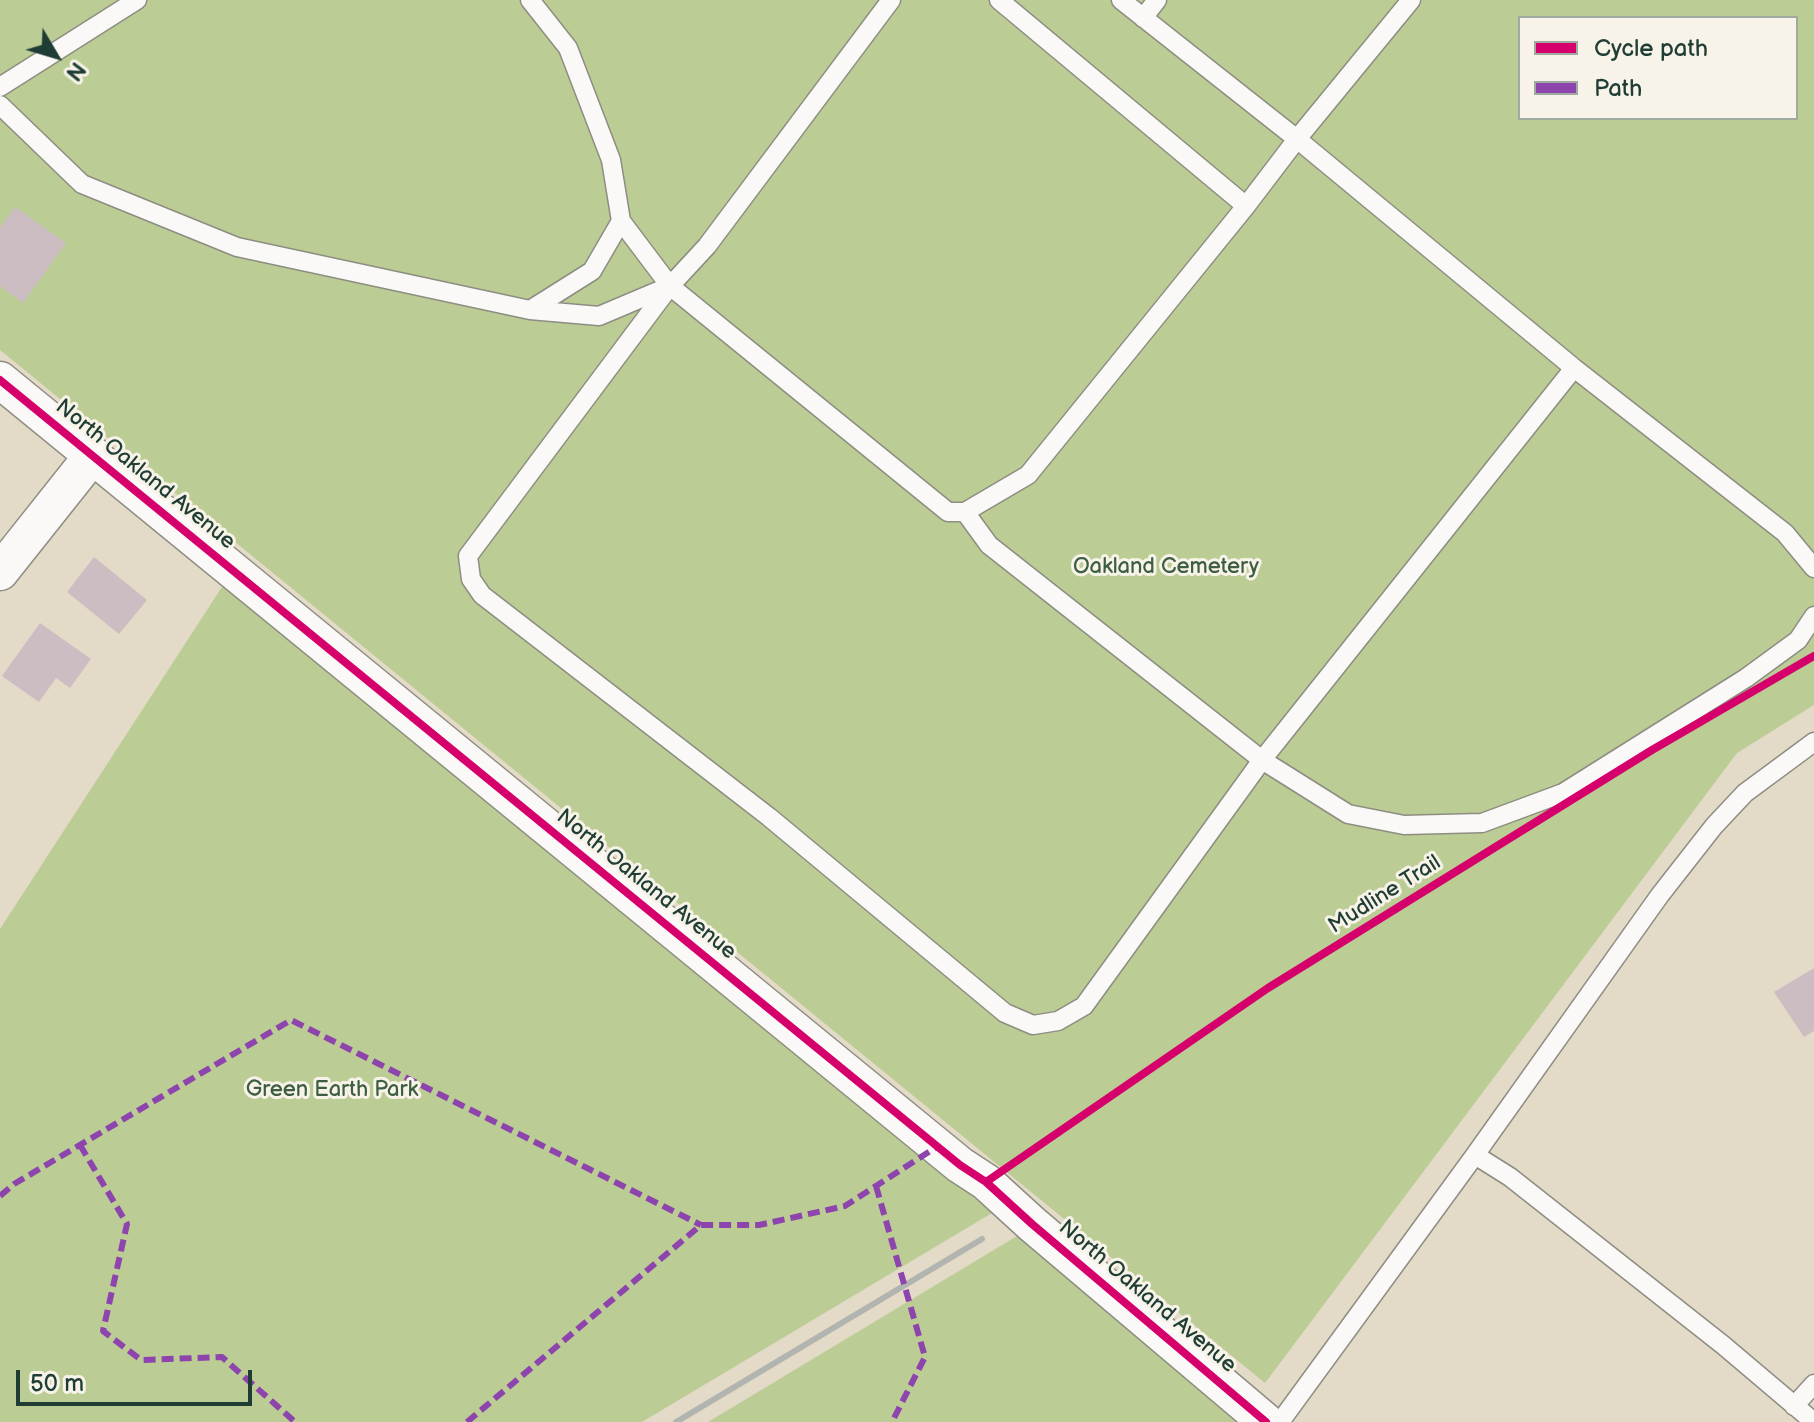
<!DOCTYPE html>
<html>
<head>
<meta charset="utf-8">
<style>
	body { margin:0 }
	#map { position:relative; width:1814px; height:1422px; overflow:hidden; background:#e4dac8; font-family:"Balsamiq Sans",sans-serif }
	canvas { display:block }
	.legend { position:absolute; left:1518px; top:16px; width:280px; height:104px; box-sizing:border-box; background:#f7f3e8; border:2px solid #a1aaa0; margin:0; padding:10px 14px; list-style:none; font-size:24px; color:#1f3d34 }
	.legend li { display:flex; align-items:center; gap:16px; height:40px }
	.legend b { width:40px; border:2px solid #a1aaa0 }
	.north { position:absolute; left:16px; top:16px; width:80px; height:80px; -webkit-text-stroke:6px #f7f3e8; paint-order:stroke; rotate:128deg; font-size:22px; font-weight:700; line-height:32px; text-align:center; color:#1f3d34 }
	.north::after { content:''; display:block; margin:auto; width:28px; height:36px; background:#1f3d34; clip-path:polygon(50% 0,100% 100%,50% 72%,0 100%) }
	.scale { position:absolute; left:16px; top:1370px; width:236px; height:36px; box-sizing:border-box; border:4px solid #1f3d34; border-top:0; padding-left:10px; font-size:24px; line-height:28px; white-space:nowrap; color:#1f3d34; -webkit-text-stroke:6px #f7f3e8; paint-order:stroke }
</style>
</head>
<body>
<div id="map">
<canvas width="1814" height="1422"></canvas>
<ul class="legend">
<li><b style="height:10px;background:#d6006c"></b>Cycle path</li>
<li><b style="height:10px;background:#8e44ad"></b>Path</li>
</ul>
<div class="north">N</div>
<div class="scale">50 m</div>
</div>
<script>
const ctx = document.querySelector('canvas').getContext('2d');
ctx.lineJoin = 'round';
function fill(path, color) {
  ctx.fillStyle = color;
  ctx.fill(path, 'evenodd');
}
function strokePath(path, color, width, dash) {
  ctx.strokeStyle = color;
  ctx.lineWidth = width;
  ctx.lineCap = dash ? 'butt' : 'round';
  ctx.setLineDash(dash || []);
  ctx.stroke(path);
}
function write(font, color, halo, rows, align = 'center') {
  ctx.font = font + ' "Balsamiq Sans",sans-serif';
  ctx.lineWidth = 6;
  ctx.setLineDash([]);
  ctx.textBaseline = 'middle';
  ctx.strokeStyle = halo;
  ctx.fillStyle = color;
  for (const [text, x, y, turn = 0] of rows) {
    ctx.save();
    ctx.translate(x, y);
    ctx.rotate((+turn || 0) * Math.PI / 180);
    ctx.textAlign = isNaN(turn) ? turn : align;
    if (halo) ctx.strokeText(text, 0, 0);
    ctx.fillText(text, 0, 0);
    ctx.restore();
  }
}
const green = new Path2D(`
	M 0,0 L 1814,0 L 1814,705 L 1737,753 L 1265,1383 L 0,350 ZM 1520,18 L 1796,18 L 1796,118 L 1520,118 Z
	M 233,570 L 992,1213 L 642,1422 L 0,1422 L 0,929 Z
	M 1017,1236 L 1240,1422 L 708,1422 Z`);
const building = new Path2D(`
	M 15,207 L 66,243 L 23,303 L 0,286 L 0,228 Z
	M 94,557 L 147,600 L 119,634 L 67,592 Z
	M 40,623 L 91,659 L 70,688 L 56,678 L 39,702 L 2,676 Z
	M 1814,968 L 1814,1031 L 1804,1037 L 1774,992 Z`);
const service = new Path2D(`
	M 530,0 L 568,48 L 611,160 L 621,221 L 670,286 L 948,512 L 965,512 L 1028,475 L 1246,206 L 999,0
	M 1121,0 L 1297,139 L 1574,368 L 1785,533 L 1814,568
	M 1143,18 L 1157,0
	M 0,87 L 137,0
	M 0,105 L 82,184 L 237,247 L 530,310 L 599,316 L 670,286 L 707,246 L 891,0
	M 1246,206 L 1297,139 L 1411,0
	M 670,286 L 468,556 L 471,579 L 482,595 L 769,817 L 1005,1013 L 1033,1025 L 1058,1021 L 1084,1006 L 1262,760 L 1574,368
	M 530,310 L 592,271 L 621,221
	M 965,512 L 989,545 L 1262,760 L 1348,814 L 1404,825 L 1482,823 L 1563,793 L 1746,678 L 1798,640 L 1814,616
	M 1475,1155 L 1510,1177 L 1723,1345 L 1814,1422
	M 1794,1406 L 1814,1384
	M 1280,1422 L 1475,1155 L 1660,895 L 1714,826 L 1745,793 L 1814,742`);
const minor = new Path2D(`
	M 0,380 L 960,1165 L 986,1182 L 1032,1224 L 1266,1422
	M 0,572 L 93,455`);
const rail = new Path2D(`
	M 676,1422 L 982,1239`);
const quiet = new Path2D(`
	M 80,1145 L 127,1224 L 103,1331 L 141,1360 L 222,1357 L 295,1422
	M 876,1186 L 925,1357 L 892,1422
	M 0,1196 L 14,1184 L 291,1020 L 701,1225
	M 467,1422 L 701,1225 L 759,1225 L 845,1206 L 938,1146`);
const cycleway = new Path2D(`
	M 0,380 L 960,1165 L 986,1182 L 1032,1224 L 1266,1422
	M 986,1182 L 1268,988 L 1652,750 L 1814,656`);
const streetNames = [
	["North Oakland Avenue",145,475,39],
	["North Oakland Avenue",646,885,39],
	["Mudline Trail",1385,895,-32],
	["North Oakland Avenue",1147,1297,40]
];
const parkNames = [
	["Oakland Cemetery",1166,567],
	["Green Earth Park",332,1090]
];
fill(green, '#bbcc95');
fill(building, '#cbbdc1');
strokePath(service, '#8d8d82', 21);
strokePath(minor, '#8d8d82', 39);
strokePath(service, '#fbf9f7', 18);
strokePath(minor, '#fbf9f7', 36);
strokePath(rail, '#b2b4b0', 6);
strokePath(quiet, '#8e44ad', 6, [12, 6]);
strokePath(cycleway, '#d6006c', 8);
write('22px', '#1f3d34', '#f7f3e8', streetNames);
write('22px', '#3e5e42', '#f7f3e8', parkNames);
</script>
</body>
</html>
